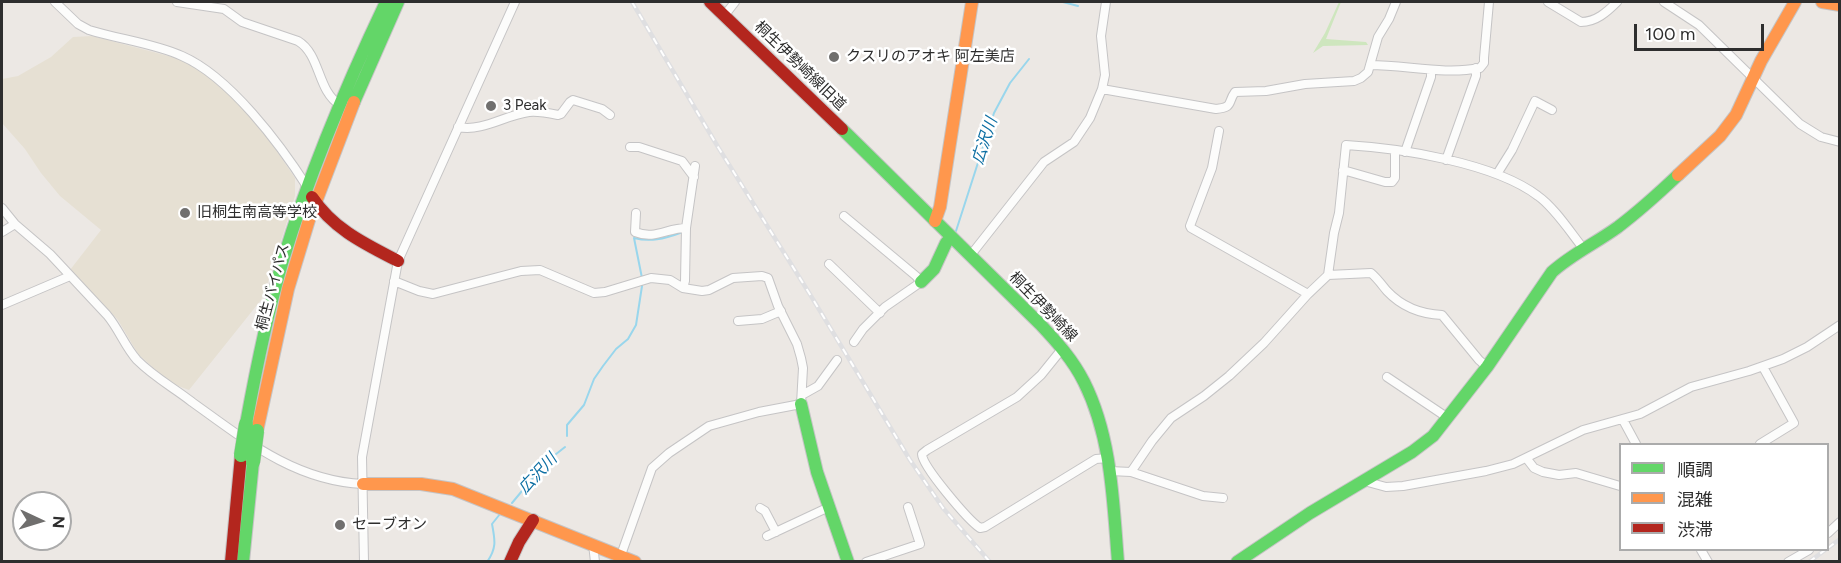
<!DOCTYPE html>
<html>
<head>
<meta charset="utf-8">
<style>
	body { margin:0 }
	#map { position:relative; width:1841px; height:563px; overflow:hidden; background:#ece8e4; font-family:Figtree,"Noto Sans JP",sans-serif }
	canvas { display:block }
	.frame { position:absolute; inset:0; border:3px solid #2e2e2e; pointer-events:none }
	.legend { position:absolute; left:1619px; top:443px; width:210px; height:108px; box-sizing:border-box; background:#fff; border:2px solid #ababab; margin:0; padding:8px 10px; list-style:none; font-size:18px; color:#2e2e2e }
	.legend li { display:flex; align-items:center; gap:12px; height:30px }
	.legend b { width:30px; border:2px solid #ababab }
	.north { position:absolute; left:12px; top:491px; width:60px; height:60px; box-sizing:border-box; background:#fff; border:2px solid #ababab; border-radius:50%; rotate:94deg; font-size:16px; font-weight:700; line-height:24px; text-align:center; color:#2e2e2e }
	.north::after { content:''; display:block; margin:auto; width:21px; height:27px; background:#706f6e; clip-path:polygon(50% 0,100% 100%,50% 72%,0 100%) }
	.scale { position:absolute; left:1634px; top:24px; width:130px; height:27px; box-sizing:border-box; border:3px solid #2e2e2e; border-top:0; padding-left:8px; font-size:18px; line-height:21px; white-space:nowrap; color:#2e2e2e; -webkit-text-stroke:4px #fff; paint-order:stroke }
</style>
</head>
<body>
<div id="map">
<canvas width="1841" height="563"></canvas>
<div class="frame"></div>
<ul class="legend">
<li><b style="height:8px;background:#63d668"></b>順調</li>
<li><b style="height:8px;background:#ff974d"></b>混雑</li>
<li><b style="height:8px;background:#b3261e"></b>渋滞</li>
</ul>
<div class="north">N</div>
<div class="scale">100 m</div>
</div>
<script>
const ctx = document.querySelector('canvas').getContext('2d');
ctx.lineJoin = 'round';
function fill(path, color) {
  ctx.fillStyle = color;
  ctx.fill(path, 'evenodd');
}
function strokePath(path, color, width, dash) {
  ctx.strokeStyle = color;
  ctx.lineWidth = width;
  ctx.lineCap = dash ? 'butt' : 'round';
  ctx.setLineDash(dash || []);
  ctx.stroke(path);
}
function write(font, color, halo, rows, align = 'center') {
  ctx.font = font + ' Figtree,"Noto Sans JP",sans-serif';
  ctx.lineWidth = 5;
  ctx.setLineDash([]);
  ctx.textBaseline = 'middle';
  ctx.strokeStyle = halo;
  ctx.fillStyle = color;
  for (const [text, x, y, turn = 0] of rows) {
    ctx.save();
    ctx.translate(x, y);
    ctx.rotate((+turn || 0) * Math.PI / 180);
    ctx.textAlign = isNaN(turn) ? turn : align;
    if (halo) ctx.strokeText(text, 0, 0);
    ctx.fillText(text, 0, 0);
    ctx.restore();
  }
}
const education = new Path2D(`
	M 92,36 L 180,59 L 197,68 L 240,103 L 266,135 L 295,178 L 295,196 L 268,282 L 261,300 L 189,390 L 170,383 L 138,354 L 118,320 L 70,270 L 101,230 L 60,196 L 41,173 L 25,149 L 2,123 L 2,79 L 18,76 L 51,57 L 73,37 Z`);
const green = new Path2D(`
	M 1339,2 L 1341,2 L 1326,39 L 1366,42 L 1368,45 L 1323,46 L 1313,53 L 1325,33 Z`);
const stream = new Path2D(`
	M 1063,2 L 1078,6
	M 956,231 L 994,113 L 1010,83 L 1029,59
	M 642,278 L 634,238 C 650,242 664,239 680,233
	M 567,436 L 567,425 L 584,405 L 594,379 L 603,366 L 616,349 L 628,339 L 636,325 L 642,286
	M 512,503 L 546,462 L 565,447
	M 487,562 C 497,548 495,540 492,524 L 500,514`);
const street = new Path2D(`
	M 55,2 L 78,24 L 89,30 C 118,39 156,44 182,56 C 230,77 280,144 308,188
	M 177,2 L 224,9 L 242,22 L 298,41 C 321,55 317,91 340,105
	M 1548,2 L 1581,22 C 1596,22 1607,12 1617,2
	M 1664,2 L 1699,25 L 1800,124 L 1821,137 L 1840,142
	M 724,16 L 735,2
	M 1370,65 C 1407,65 1443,75 1480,68 L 1484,63 L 1484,58 L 1489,2
	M 1102,89 L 1216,109 C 1234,107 1227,103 1235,92 L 1266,91 L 1305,84 L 1354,81 L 1361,78 L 1368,72 L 1378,37 L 1389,19 L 1396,2
	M 458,127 C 483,132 505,115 529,112 C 538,111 548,113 558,115 L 561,114 L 570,102 L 573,100 L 602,109 L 610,115
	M 1219,131 L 1212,168 L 1190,226 L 1191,228 L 1308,294
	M 630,147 L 639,147 L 682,161 L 694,177
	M 1405,152 L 1431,77 L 1431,70
	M 1446,160 L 1476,76 L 1476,68
	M 1343,170 L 1385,182 L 1392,182 L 1395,178 L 1395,151
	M 1497,174 L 1512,150 L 1535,101 L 1552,110
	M 2,208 L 15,224 L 50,254 L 107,315 C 119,329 125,347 137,360 C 155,378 173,387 192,402 C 245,440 295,481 363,484
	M 636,213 L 635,232 C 655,240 667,228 686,228
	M 844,216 L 916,276 L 921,282 L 885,307 L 863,329 L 854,342
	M 2,232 L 15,224
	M 970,256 L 1044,162 L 1074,142 L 1090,118 L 1102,89 L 1105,75 L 1101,36 L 1106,2
	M 829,264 L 880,313
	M 1328,275 L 1371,273 C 1377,278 1382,285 1387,291 C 1402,307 1420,314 1442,315 L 1479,360 L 1487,367
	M 394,281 L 419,291 L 433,294 L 521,271 L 540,270 L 594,293 L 605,292 L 651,278 L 670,280 L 683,288 L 702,291 L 709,290 L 733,278 L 762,276 L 768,278 L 778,306 L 797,344 L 801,358 L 803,368 L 801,404 L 759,412 L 709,426 L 669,453 L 652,468 L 621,555
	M 683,288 L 685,281 L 686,228 L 695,166
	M 2,305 L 70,276
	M 738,321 L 762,319 L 781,311
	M 1062,349 L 1041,375 L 1017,397 L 927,450 L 922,454 C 922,466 968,520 980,528 L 985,527 L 1096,459 L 1108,458
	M 1387,377 L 1448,418
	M 802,395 L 818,386 L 837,360
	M 1623,420 L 1636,444
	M 1760,444 L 1794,423 L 1763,367
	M 1527,459 L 1534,468 L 1543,472 L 1559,475 L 1576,473 L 1620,486
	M 1110,471 L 1131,472 L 1203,496 L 1223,498
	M 1131,472 L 1152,441 L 1171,418 L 1204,396 L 1229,376 L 1264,343 L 1308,294 L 1328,275 L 1334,233 L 1339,213 L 1346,145 C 1400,148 1495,163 1538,196 C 1554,207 1571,233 1583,248
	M 1364,481 L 1386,487 L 1403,486 L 1486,471 L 1513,464 L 1583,430 L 1640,414 L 1691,387 L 1749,371 L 1783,359 L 1807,347 L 1840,325
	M 760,508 L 765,511 L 776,532
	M 1828,533 L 1840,522
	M 767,536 L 829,507
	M 593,544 L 595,562
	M 1701,550 L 1708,562
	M 364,562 L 362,457 L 398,261 L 515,2
	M 866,562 L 920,544 L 908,507
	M 1788,562 L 1809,550`);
const fast = new Path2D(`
	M 354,102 L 398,2
	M 842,129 L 1040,324 C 1057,342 1073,360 1084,382 C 1112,438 1113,502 1118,562
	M 921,282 L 934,269 L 946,243 L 951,237
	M 801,404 L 817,472 L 848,562
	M 246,424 C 256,369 267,314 283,260 C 310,171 346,86 386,2
	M 243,562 L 253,462
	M 1237,562 L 1310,513 L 1412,452 L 1433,436 L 1487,367 L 1552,272 C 1572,254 1596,243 1618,227 C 1639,211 1659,193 1678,175`);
const slow = new Path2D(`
	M 1822,2 L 1840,5
	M 1678,175 L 1720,136 L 1736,115 L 1761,61 L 1795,2
	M 935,221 L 940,207 L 972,2
	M 257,431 L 288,289 L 309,220 L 354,102
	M 363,484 L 421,484 L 453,489 L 635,562`);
const jam = new Path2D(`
	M 710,2 L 842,129
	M 312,197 C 333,229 365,244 398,261
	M 231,562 L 241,455
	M 510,562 L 519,542 L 533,520`);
const rail = new Path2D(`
	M 632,2 L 718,147 L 811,296 L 910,460 L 943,508 L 990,562
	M 1828,548 L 1840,539
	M 1809,562 L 1825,550`);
const fastBridge = new Path2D(`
	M 241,455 L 246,424
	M 253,462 L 257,431`);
const markers = [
	[834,57,6,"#706f6e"],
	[491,106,6,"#706f6e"],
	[185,213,6,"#706f6e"],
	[340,525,6,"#706f6e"]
];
const poiNames = [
	["クスリのアオキ 阿左美店",846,57],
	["3 Peak",503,106],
	["旧桐生南高等学校",197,213],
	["セーブオン",352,525]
];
const streetNames = [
	["桐生伊勢崎線旧道",800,66,44],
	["桐生バイパス",273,287,-75],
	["桐生伊勢崎線",1043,307,46]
];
const waterNames = [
	["広沢川",985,141,-72],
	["広沢川",538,474,-47]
];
fill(education, '#e6e0d3');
fill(green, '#cee6be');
strokePath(stream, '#99d6ec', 2);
strokePath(street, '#c5c4c5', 10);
strokePath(fast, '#c5c4c5', 14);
strokePath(slow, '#c5c4c5', 14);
strokePath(jam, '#c5c4c5', 14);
strokePath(street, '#fcfcfb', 8);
strokePath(fast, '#63d668', 12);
strokePath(slow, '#ff974d', 12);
strokePath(jam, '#b3261e', 12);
strokePath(rail, '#dfdfe1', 4.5);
strokePath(rail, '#fff', 2, [7]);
strokePath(fastBridge, '#c6c5c4', 15, []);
strokePath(fastBridge, '#63d668', 14);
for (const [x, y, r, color] of markers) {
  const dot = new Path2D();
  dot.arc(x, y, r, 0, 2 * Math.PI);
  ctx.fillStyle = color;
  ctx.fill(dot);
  strokePath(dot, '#fff', 2);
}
write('15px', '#2e2e2e', '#fff', poiNames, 'left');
write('15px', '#2e2e2e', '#fff', streetNames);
write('italic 16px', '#0d6fa3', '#fff', waterNames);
</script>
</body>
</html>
